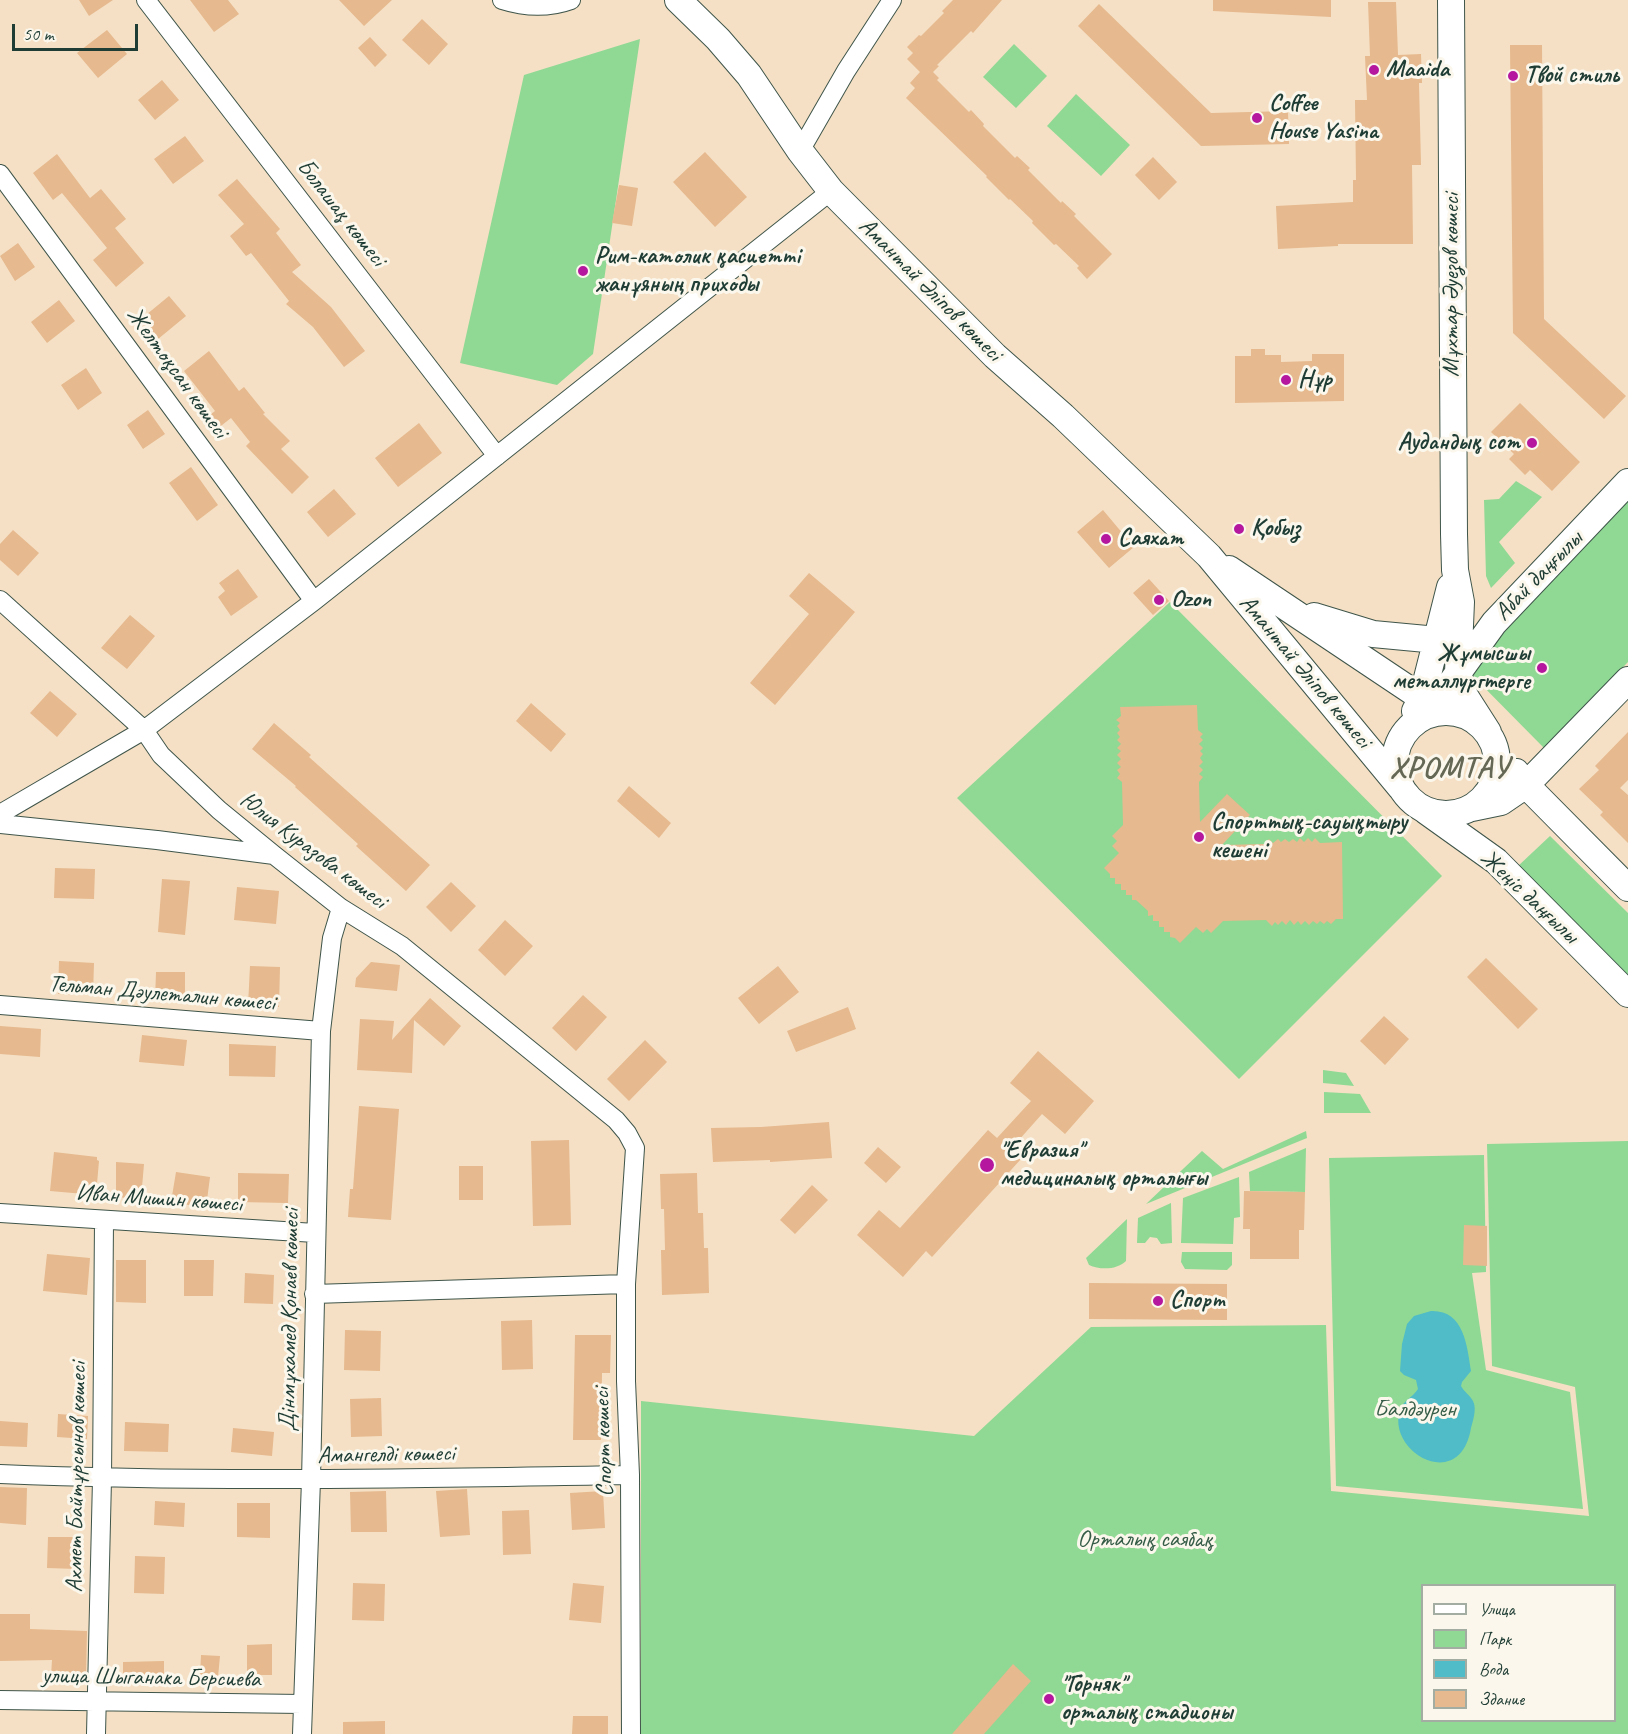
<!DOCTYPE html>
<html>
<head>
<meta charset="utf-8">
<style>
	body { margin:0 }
	#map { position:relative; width:1628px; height:1734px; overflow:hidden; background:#f5e0c5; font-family:Caveat,sans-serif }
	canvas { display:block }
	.legend { position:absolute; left:1421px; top:1584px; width:195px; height:138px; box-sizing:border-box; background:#fbf7ec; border:2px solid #a3ada2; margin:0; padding:8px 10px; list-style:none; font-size:18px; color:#1f3d34 }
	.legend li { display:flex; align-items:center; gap:12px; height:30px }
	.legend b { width:30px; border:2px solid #a3ada2 }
	.scale { position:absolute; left:12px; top:24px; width:126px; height:27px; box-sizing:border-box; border:3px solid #1f3d34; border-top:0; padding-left:8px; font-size:18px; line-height:21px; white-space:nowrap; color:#1f3d34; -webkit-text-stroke:4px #fbf7ec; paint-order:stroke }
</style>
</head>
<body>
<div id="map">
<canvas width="1628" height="1734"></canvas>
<ul class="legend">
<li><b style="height:8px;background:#fff"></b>Улица</li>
<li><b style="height:16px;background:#8fd994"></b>Парк</li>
<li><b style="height:16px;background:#4fbcc8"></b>Вода</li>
<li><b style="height:16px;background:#e6b98e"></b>Здание</li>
</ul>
<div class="scale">50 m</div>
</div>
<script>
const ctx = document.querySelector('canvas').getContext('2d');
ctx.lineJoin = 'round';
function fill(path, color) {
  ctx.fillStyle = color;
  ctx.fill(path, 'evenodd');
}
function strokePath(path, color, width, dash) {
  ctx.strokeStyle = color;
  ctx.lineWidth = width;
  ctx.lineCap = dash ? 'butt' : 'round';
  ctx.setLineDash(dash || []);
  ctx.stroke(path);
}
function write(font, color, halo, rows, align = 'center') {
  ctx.font = font + ' Caveat,sans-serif';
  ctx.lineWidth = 6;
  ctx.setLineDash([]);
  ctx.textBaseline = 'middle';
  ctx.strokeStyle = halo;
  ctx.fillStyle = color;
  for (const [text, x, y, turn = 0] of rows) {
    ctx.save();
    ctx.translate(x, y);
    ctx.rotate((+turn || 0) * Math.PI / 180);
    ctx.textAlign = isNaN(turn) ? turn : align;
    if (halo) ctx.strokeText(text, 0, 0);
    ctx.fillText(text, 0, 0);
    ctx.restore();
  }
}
const green = new Path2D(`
	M 640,39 L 593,354 L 557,385 L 460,363 L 524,75 Z
	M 1014,44 L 1047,76 L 1016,108 L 983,77 Z
	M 1076,94 L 1130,145 L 1101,176 L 1047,126 Z
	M 1516,481 L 1542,497 L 1499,542 L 1515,563 L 1491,588 L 1486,576 L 1484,500 L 1499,499 Z
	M 1628,499 L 1628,662 L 1544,748 L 1465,668 Z
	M 1170,602 L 1442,876 L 1239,1079 L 957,798 Z
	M 1550,836 L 1628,913 L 1628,979 L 1517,867 Z
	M 1323,1070 L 1346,1073 L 1354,1086 L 1323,1083 Z
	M 1324,1092 L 1360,1094 L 1371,1113 L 1324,1113 Z
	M 1306,1131 L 1307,1138 L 1146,1204 L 1202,1151 L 1223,1169 Z
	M 1628,1141 L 1628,1734 L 641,1734 L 641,1401 L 974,1436 L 1091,1327 L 1326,1325 L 1331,1491 L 1589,1516 L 1575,1387 L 1492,1366 L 1487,1144 ZM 1422,1586 L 1614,1586 L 1614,1720 L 1422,1720 Z
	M 1306,1148 L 1305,1192 L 1250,1191 L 1249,1172 Z
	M 1484,1155 L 1486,1272 L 1472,1273 L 1486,1370 L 1570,1392 L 1583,1509 L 1336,1486 L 1329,1158 Z
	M 1239,1177 L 1240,1217 L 1234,1218 L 1233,1244 L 1181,1243 L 1183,1198 Z
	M 1171,1203 L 1172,1243 L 1161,1244 L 1157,1238 L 1150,1237 L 1145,1243 L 1137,1243 L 1138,1218 Z
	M 1127,1219 L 1126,1261 C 1117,1270 1100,1270 1089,1265 L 1086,1258 Z
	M 1182,1252 L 1232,1252 L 1232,1265 L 1227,1270 L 1185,1269 L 1181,1262 Z`);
const water = new Path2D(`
	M 1431,1311 C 1464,1310 1467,1345 1471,1371 L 1462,1382 L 1461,1386 C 1464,1392 1470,1395 1473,1401 C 1477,1408 1473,1421 1471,1428 C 1460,1494 1386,1452 1400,1410 C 1403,1401 1413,1397 1418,1389 L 1416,1380 L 1404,1375 L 1400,1371 L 1402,1344 L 1407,1324 L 1414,1316 Z`);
const building = new Path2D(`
	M 79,0 L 113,0 L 89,16 Z
	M 190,0 L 228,0 L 239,14 L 214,32 Z
	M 339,0 L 392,0 L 364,26 Z
	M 953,0 L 1002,0 L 973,33 L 971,31 L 937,65 L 939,66 L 933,72 L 939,78 L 937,80 L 969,112 L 971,110 L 984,124 L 983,126 L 1015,158 L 1017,156 L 1030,168 L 1028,170 L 1061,203 L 1062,201 L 1076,214 L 1074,216 L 1112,254 L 1087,279 L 1077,268 L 1079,266 L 1056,244 L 1054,245 L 1032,223 L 1033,221 L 1010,199 L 1009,200 L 986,177 L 987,176 L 906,98 L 915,88 L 910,83 L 920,72 L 907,59 L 913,53 L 907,47 L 919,35 L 921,36 L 944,13 L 942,11 Z
	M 1213,0 L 1331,0 L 1331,17 L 1213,11 Z
	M 1368,2 L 1396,2 L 1398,55 L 1421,54 L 1422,83 L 1419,83 L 1421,165 L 1412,165 L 1413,244 L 1338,244 L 1338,246 L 1278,249 L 1276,206 L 1353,202 L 1353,180 L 1356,180 L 1355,100 L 1367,100 L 1365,56 L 1370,56 Z
	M 1099,4 L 1211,113 L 1288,111 L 1289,144 L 1201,146 L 1078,26 Z
	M 422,19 L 448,44 L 429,65 L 402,40 Z
	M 107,30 L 127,54 L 98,78 L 77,53 Z
	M 370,37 L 387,55 L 375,67 L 358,48 Z
	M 1510,45 L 1542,45 L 1544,319 L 1626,396 L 1604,419 L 1513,333 Z
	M 162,80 L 179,100 L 155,120 L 138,100 Z
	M 185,136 L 204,161 L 173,184 L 154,159 Z
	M 705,152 L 747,197 L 715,227 L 673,182 Z
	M 57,154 L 90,198 L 101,189 L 126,219 L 115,228 L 144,263 L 116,287 L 93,260 L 107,248 L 62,193 L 53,200 L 33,173 Z
	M 1153,157 L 1177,182 L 1159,200 L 1135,175 Z
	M 237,179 L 280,229 L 276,233 L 301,265 L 292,272 L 331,307 L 365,351 L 344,367 L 313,327 L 286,304 L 289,301 L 251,253 L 246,256 L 230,236 L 244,224 L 218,195 Z
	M 619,185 L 638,188 L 632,226 L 612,223 Z
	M 18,243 L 35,267 L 15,281 L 0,256 Z
	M 169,296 L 186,316 L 152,344 L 135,324 Z
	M 59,300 L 75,321 L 47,343 L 31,322 Z
	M 1251,349 L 1265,349 L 1265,355 L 1281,355 L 1281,362 L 1312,361 L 1312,354 L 1344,354 L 1344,401 L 1235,403 L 1235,356 L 1251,356 Z
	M 209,351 L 239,391 L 244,387 L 265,413 L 263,414 L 290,441 L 281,449 L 309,477 L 292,494 L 246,446 L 250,442 L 231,418 L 217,429 L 207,417 L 215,411 L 184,371 Z
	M 86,368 L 102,393 L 78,410 L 61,385 Z
	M 1520,403 L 1580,462 L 1552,491 L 1530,470 L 1525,475 L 1509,459 L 1514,454 L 1491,432 Z
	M 148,410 L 165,434 L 143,449 L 127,425 Z
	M 419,423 L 442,453 L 398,487 L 375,458 Z
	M 191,467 L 218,505 L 197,521 L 169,483 Z
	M 334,489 L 356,514 L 328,537 L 307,512 Z
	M 1103,510 L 1134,547 L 1109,568 L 1077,532 Z
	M 13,530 L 39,553 L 18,576 L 0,560 L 0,544 Z
	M 238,569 L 258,597 L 231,616 L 218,597 L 225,591 L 219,583 Z
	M 809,573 L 855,612 L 775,705 L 750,683 L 809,614 L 789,596 Z
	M 1149,579 L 1169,601 L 1153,615 L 1133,593 Z
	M 130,615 L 155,636 L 127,669 L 101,648 Z
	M 50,691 L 77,714 L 57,737 L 30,713 Z
	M 531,703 L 566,734 L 551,752 L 516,721 Z
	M 1197,705 L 1198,730 L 1203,734 L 1200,737 L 1203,740 L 1199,744 L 1203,748 L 1200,751 L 1203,754 L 1200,758 L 1203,762 L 1199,766 L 1203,770 L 1199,774 L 1203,777 L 1199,782 L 1200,822 L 1227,794 L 1250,815 L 1222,845 L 1265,844 L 1269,839 L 1273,843 L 1278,839 L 1281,842 L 1285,839 L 1289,842 L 1293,839 L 1297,842 L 1300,838 L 1304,842 L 1308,838 L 1312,842 L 1315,838 L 1320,843 L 1342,842 L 1343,919 L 1336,919 L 1331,924 L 1327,921 L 1324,924 L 1320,921 L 1317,924 L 1313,921 L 1309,925 L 1305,921 L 1301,925 L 1298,921 L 1294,925 L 1290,920 L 1286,925 L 1282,921 L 1278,925 L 1275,922 L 1272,926 L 1266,920 L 1223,921 L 1211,933 L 1207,929 L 1203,933 L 1196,927 L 1180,943 L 1175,938 L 1170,937 L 1170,932 L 1164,932 L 1164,927 L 1159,927 L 1159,921 L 1153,921 L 1153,915 L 1148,916 L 1148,911 L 1136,900 L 1132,900 L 1132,895 L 1126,895 L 1126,890 L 1121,890 L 1121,884 L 1115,884 L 1115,878 L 1110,878 L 1110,874 L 1104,868 L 1119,853 L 1112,846 L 1117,841 L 1112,836 L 1123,825 L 1122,782 L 1117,778 L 1120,774 L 1117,770 L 1121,767 L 1117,763 L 1121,759 L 1117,755 L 1121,751 L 1117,748 L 1121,744 L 1117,740 L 1120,737 L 1117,733 L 1120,730 L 1117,726 L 1120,723 L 1116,720 L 1121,716 L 1120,707 Z
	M 274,723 L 311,755 L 309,757 L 430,865 L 406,891 L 356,846 L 358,844 L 295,787 L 296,786 L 252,749 Z
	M 1628,732 L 1628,780 L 1620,788 L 1628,795 L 1628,843 L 1600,815 L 1603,812 L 1579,789 L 1599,770 L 1595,766 Z
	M 629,786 L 671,823 L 659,838 L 617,801 Z
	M 55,868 L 95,869 L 94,899 L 54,898 Z
	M 162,879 L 190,881 L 185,935 L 158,932 Z
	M 451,882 L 476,906 L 451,932 L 426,907 Z
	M 237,887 L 279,891 L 276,924 L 234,920 Z
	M 505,920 L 533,946 L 505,976 L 478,950 Z
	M 1486,958 L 1538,1009 L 1518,1029 L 1467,977 Z
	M 59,961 L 94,963 L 93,995 L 58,994 Z
	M 371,962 L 400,965 L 397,991 L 355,987 L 356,978 Z
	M 250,966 L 280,967 L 279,1007 L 248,1006 Z
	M 778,966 L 799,992 L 759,1024 L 738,998 Z
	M 156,972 L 185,972 L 185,1002 L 155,1001 Z
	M 583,995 L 607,1017 L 576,1051 L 552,1028 Z
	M 430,998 L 461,1026 L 444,1046 L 414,1020 L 412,1073 L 357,1070 L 360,1019 L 394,1021 L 392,1040 Z
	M 848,1007 L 856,1029 L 796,1052 L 787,1031 Z
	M 1384,1016 L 1409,1039 L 1385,1065 L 1360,1041 Z
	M 0,1026 L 41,1029 L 40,1057 L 0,1054 Z
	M 142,1035 L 187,1040 L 184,1066 L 139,1062 Z
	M 645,1040 L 667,1062 L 629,1101 L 607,1079 Z
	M 229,1044 L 276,1046 L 275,1077 L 229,1076 Z
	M 1038,1051 L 1094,1101 L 1065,1134 L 1042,1114 L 1010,1150 L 1021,1159 L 932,1257 L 926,1251 L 903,1277 L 857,1235 L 879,1210 L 900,1228 L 988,1130 L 997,1138 L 1031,1101 L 1010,1083 Z
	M 359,1106 L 399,1109 L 391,1220 L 348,1217 L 350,1189 L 353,1189 Z
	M 829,1122 L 832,1158 L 770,1162 L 770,1160 L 713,1162 L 711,1128 L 761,1127 Z
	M 569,1140 L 571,1225 L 533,1226 L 531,1141 Z
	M 878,1147 L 901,1167 L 886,1183 L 864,1163 Z
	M 54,1152 L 97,1157 L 97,1160 L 99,1161 L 96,1195 L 50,1191 Z
	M 116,1162 L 144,1164 L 141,1199 L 116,1197 Z
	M 459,1166 L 483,1166 L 483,1200 L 459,1200 Z
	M 176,1172 L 210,1177 L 206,1208 L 171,1202 Z
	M 238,1173 L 289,1174 L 288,1203 L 238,1202 Z
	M 697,1173 L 698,1213 L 703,1213 L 704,1248 L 708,1248 L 709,1293 L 662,1295 L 661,1250 L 665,1250 L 664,1209 L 661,1209 L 660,1174 Z
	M 812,1185 L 828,1200 L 795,1234 L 780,1220 Z
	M 1244,1191 L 1305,1192 L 1304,1230 L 1299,1230 L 1299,1259 L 1250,1259 L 1250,1229 L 1243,1229 Z
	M 1464,1225 L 1487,1226 L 1487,1266 L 1463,1265 Z
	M 47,1254 L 90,1258 L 87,1295 L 43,1291 Z
	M 116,1260 L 146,1260 L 146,1303 L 116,1302 Z
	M 184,1260 L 214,1260 L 213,1296 L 184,1296 Z
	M 245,1273 L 274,1275 L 273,1304 L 244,1303 Z
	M 1089,1283 L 1227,1284 L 1227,1320 L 1089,1319 Z
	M 532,1320 L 533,1369 L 502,1370 L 501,1321 Z
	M 345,1330 L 381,1331 L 380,1371 L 344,1370 Z
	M 575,1335 L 611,1335 L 610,1373 L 602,1373 L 601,1440 L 573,1440 Z
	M 381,1398 L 382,1436 L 351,1437 L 350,1399 Z
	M 58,1414 L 88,1416 L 87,1439 L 57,1437 Z
	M 0,1421 L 28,1423 L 27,1447 L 0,1446 Z
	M 125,1422 L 169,1424 L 168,1452 L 124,1451 Z
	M 233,1428 L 274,1432 L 272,1456 L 231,1452 Z
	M 0,1487 L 27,1488 L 26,1525 L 0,1523 Z
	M 467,1489 L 470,1535 L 440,1537 L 436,1491 Z
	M 386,1491 L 387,1532 L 351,1532 L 350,1492 Z
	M 603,1491 L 605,1528 L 572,1530 L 570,1493 Z
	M 155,1501 L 185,1503 L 184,1527 L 154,1525 Z
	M 237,1503 L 270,1503 L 270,1538 L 237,1537 Z
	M 529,1510 L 531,1554 L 503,1555 L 502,1511 Z
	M 48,1537 L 77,1537 L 77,1569 L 47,1568 Z
	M 135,1556 L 165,1557 L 164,1594 L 134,1593 Z
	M 353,1583 L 385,1584 L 384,1621 L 352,1620 Z
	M 573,1583 L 604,1586 L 601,1623 L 569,1620 Z
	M 0,1614 L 30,1614 L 30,1629 L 87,1631 L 86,1677 L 51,1676 L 52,1660 L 0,1661 Z
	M 272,1644 L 272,1675 L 247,1675 L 247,1645 Z
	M 201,1655 L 220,1656 L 218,1677 L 200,1676 Z
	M 164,1661 L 164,1676 L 123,1677 L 123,1662 Z
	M 1013,1664 L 1031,1681 L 984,1734 L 952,1734 Z
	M 573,1716 L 608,1716 L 608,1734 L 572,1734 Z
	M 385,1721 L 385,1734 L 343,1734 L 343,1722 Z`);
const street = new Path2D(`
	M 146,0 L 497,456
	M 502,0 C 524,7 549,8 571,0
	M 800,151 L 846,71 L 892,0
	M 0,174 L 314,601
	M 0,600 L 144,730 L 161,755 L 219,810 L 274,855 L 341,908 L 402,946 L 616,1120 L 627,1133 L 635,1148 L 626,1284 L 626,1381 L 630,1475 L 631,1734
	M 0,814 L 144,730 L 314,601 L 831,191
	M 0,824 L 157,840 L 274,855
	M 0,1005 L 321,1031
	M 0,1213 L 315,1233
	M 314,1294 L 626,1284
	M 0,1474 C 210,1483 420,1478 630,1475
	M 0,1700 L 302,1704
	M 96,1734 L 102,1479 L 104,1221
	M 302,1734 L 311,1480 L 321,1031 L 332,938 L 341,908`);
const secondary = new Path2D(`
	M 678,0 L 718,39 L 749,75 L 800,151 L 831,191 L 995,356 L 1063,416 L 1209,556 L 1401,788
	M 1451,0 L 1454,534 L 1455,570 L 1461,602 L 1458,673 L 1465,696 L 1488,732
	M 1229,569 L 1422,698 L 1448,712
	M 1314,616 L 1373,634 L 1437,640
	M 1435,705 L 1494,623 L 1628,482
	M 1415,711 L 1422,698 L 1450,587
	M1395 763a51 51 0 1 1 102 0a51 51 0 1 1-102 0Z
	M 1516,772 L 1526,785 L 1628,888
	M 1472,808 L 1501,802 L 1526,785 L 1628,680
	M 1426,811 L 1496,861 L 1628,994`);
const markers = [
	[1374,70,6,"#b5179e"],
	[1513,76,6,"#b5179e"],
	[1257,118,6,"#b5179e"],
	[583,271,6,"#b5179e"],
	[1286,380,6,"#b5179e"],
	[1532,443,6,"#b5179e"],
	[1239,529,6,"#b5179e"],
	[1106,539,6,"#b5179e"],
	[1159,600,6,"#b5179e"],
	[1542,668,6,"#b5179e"],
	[1199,837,6,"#b5179e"],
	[987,1165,8,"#b5179e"],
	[1158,1301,6,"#b5179e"],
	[1049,1699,6,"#b5179e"]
];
const poiNames = [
	["Maaida",1386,70],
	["Твой стиль",1525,76],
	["Coffee",1269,104],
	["House Yasina",1269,132],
	["Рим-католик қасиетті",595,257],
	["жанұяның приходы",595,285],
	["Нұр",1298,380],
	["Аудандық сот",1520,443,"right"],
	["Қобыз",1251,529],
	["Саяхат",1118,539],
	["Ozon",1171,600],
	["Жұмысшы",1530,654,"right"],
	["металлургтерге",1530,682,"right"],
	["Спорттық-сауықтыру",1211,823],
	["кешені",1211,851],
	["\"Евразия\"",1000,1151],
	["медициналық орталығы",1000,1179],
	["Спорт",1170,1301],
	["\"Горняк\"",1061,1685],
	["орталық стадионы",1061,1713]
];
const streetNames = [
	["Болашақ көшесі",341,213,52],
	["Мұхтар Әуезов көшесі",1452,285,-90],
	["Амантай Әліпов көшесі",930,290,45],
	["Желтоқсан көшесі",177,373,54],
	["Абай даңғылы",1539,576,-46],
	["Амантай Әліпов көшесі",1305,672,50],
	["Юлия Куразова көшесі",313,851,37],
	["Жеңіс даңғылы",1529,897,43],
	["Тельман Дәулеталин көшесі",162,994,5],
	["Иван Мишин көшесі",159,1199,4],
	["Дінмұхамед Қонаев көшесі",290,1320,-89],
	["Спорт көшесі",604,1442,-92],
	["Амангелді көшесі",386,1455,-1],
	["Ахмет Байтұрсынов көшесі",77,1477,-89],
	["улица Шыганака Берсиева",151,1678,1]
];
const parkNames = [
	["Балдәурен",1415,1410],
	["Орталық саябақ",1145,1540]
];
const districtNames = [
	["ХРОМТАУ",1450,769]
];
fill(green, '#8fd994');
fill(water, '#4fbcc8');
fill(building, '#e6b98e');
strokePath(street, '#3f554a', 20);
strokePath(secondary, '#3f554a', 28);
strokePath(street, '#fff', 18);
strokePath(secondary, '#fff', 26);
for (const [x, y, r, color] of markers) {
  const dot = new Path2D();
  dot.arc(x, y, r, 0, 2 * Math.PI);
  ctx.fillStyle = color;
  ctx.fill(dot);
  strokePath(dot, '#fbf7ec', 2);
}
write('bold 24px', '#1f3d34', '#fbf7ec', poiNames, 'left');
write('24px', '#1f3d34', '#fbf7ec', streetNames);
write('24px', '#355c47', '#fbf7ec', parkNames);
ctx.letterSpacing = '1.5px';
write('bold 30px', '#656854', '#fbf7ec', districtNames);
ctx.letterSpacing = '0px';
</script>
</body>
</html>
